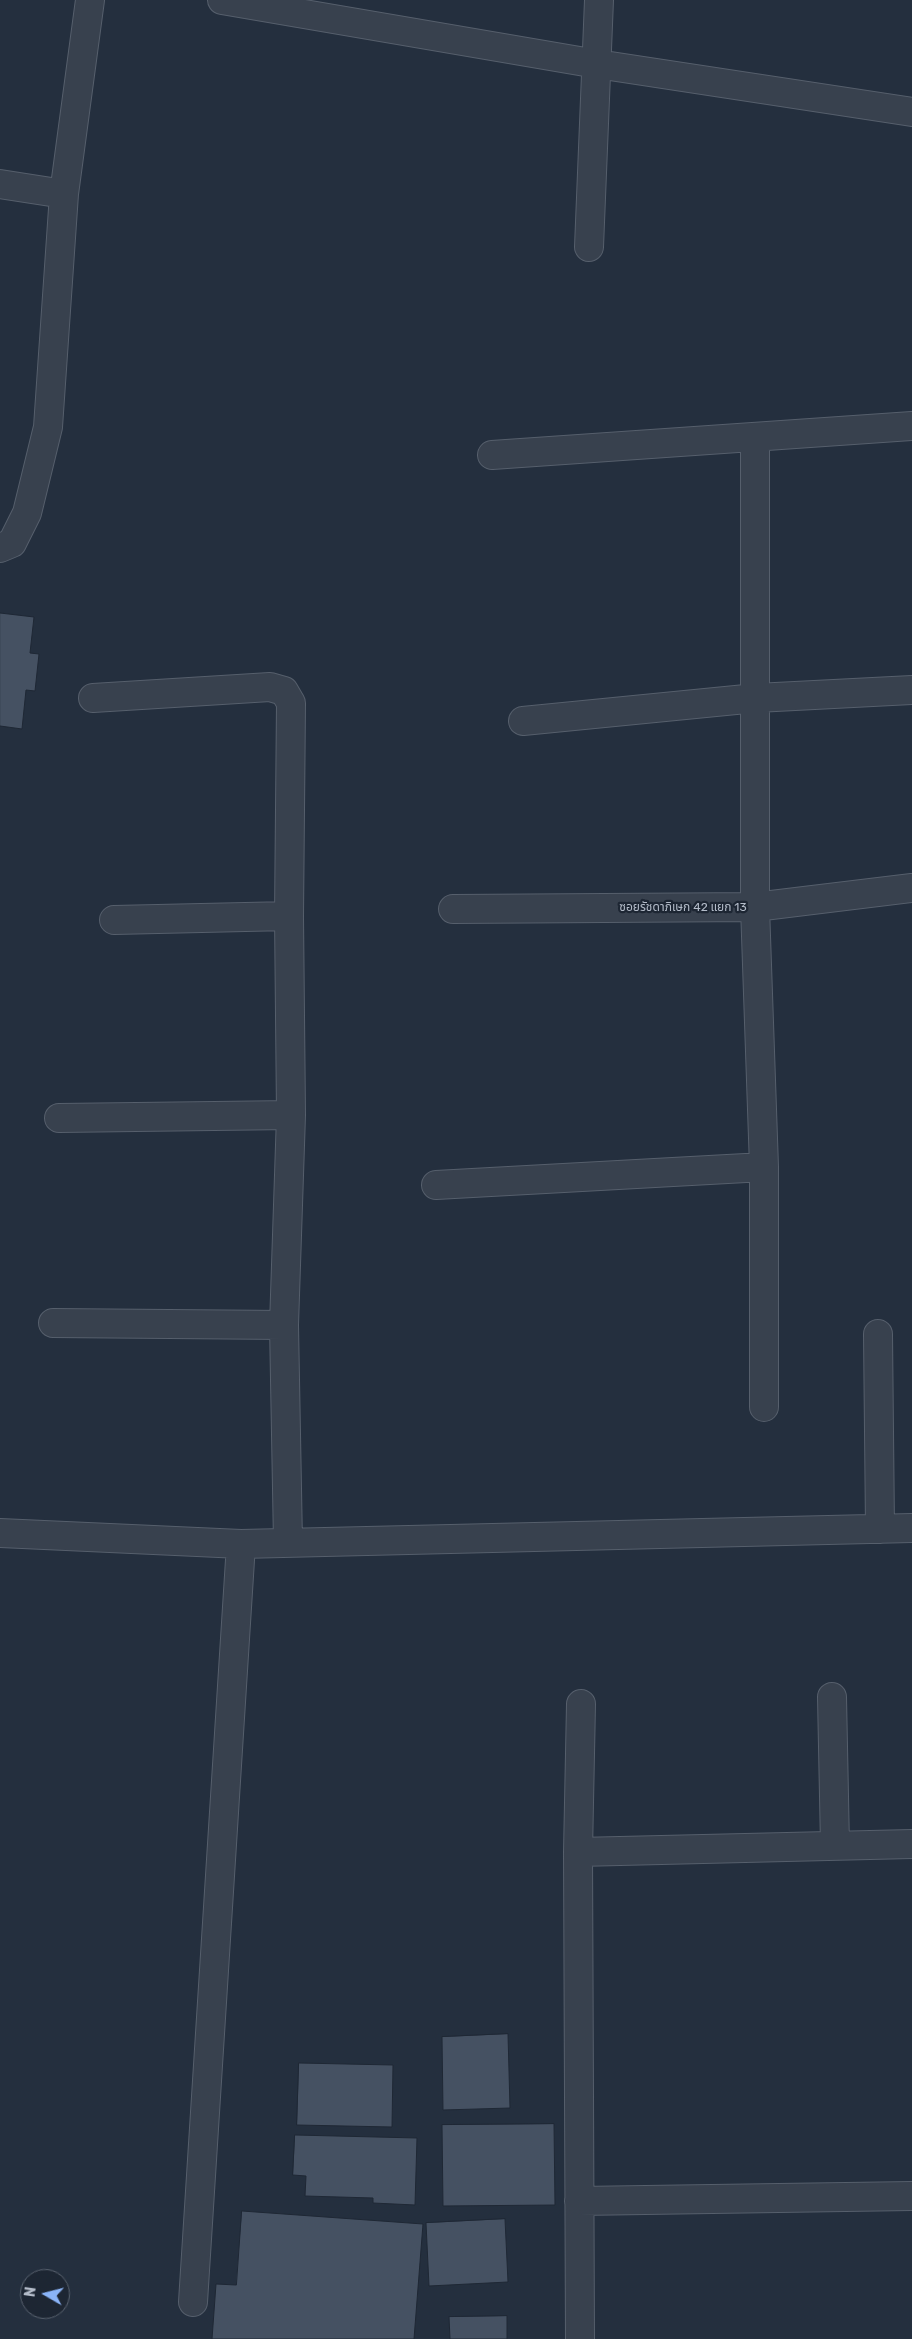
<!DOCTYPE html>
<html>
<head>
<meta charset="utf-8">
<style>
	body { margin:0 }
	#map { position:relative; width:912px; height:2339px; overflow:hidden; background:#242f3e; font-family:Rubik,sans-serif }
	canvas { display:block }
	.north { position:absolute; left:20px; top:2269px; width:50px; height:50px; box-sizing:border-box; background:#1d2633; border:1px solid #59626f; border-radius:50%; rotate:278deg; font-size:14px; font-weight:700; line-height:20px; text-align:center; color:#b4bcc9 }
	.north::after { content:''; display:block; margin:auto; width:18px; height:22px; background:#8ab4f8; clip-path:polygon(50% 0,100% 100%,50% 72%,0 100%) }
</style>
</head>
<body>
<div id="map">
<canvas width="912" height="2339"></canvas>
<div class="north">N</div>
</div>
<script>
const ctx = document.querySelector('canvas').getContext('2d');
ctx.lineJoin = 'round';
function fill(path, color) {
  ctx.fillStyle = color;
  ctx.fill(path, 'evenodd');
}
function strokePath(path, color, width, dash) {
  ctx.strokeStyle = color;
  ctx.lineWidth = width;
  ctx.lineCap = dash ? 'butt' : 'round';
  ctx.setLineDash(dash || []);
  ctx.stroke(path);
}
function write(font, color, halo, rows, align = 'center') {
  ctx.font = font + ' Rubik,"Noto Sans Thai",sans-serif';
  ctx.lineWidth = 4.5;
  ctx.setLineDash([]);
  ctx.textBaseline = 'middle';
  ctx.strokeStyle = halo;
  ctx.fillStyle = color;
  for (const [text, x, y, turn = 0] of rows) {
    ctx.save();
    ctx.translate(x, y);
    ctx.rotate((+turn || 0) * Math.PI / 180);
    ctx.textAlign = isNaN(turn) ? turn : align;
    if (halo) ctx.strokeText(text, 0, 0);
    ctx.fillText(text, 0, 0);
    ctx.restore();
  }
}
const building = new Path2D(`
	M 0,613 L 34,617 L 30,653 L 39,654 L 35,691 L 26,690 L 22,729 L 0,726 Z
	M 508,2034 L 510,2108 L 443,2110 L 442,2037 Z
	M 299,2063 L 393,2065 L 392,2127 L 297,2125 Z
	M 554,2124 L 555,2205 L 443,2206 L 442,2125 Z
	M 295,2135 L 417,2138 L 415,2205 L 373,2203 L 373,2198 L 305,2196 L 306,2176 L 293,2175 Z
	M 242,2211 L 423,2224 L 414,2339 L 212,2339 L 216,2284 L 236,2285 Z
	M 505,2219 L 508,2282 L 429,2286 L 426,2223 Z
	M 507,2316 L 507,2339 L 450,2339 L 449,2317 Z`);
const minor = new Path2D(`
	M 222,0 L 597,64 L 912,112
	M 0,184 L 64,194
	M 589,247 L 599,0
	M 755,437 L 755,907 L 764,1167 L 764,1407
	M 492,455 L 912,426
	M 0,548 L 12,543 L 27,513 L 48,427 L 64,194 L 90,0
	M 93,698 L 270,687 L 284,691 L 291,703 L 289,916 L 291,1115 L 284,1325 L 288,1543
	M 523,721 L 756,698 L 912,690
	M 453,909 L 755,907 L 912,888
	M 114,920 L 289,916
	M 59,1118 L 291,1115
	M 436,1185 L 764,1167
	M 53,1323 L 284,1325
	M 878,1334 L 880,1529
	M 0,1533 L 241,1544 L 912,1528
	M 832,1697 L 835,1846
	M 578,1852 L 912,1844
	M 579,2201 L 912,2196
	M 193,2302 L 241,1544
	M 580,2339 L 578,1852 L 581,1704`);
const streetNames = [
	["ซอยรัชดาภิเษก 42 แยก 13",683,908]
];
fill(building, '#455162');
strokePath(building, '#1f2835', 1);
strokePath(minor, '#565f6c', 30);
strokePath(minor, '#38414e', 28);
write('12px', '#b4bcc9', '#1d2633', streetNames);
</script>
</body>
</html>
